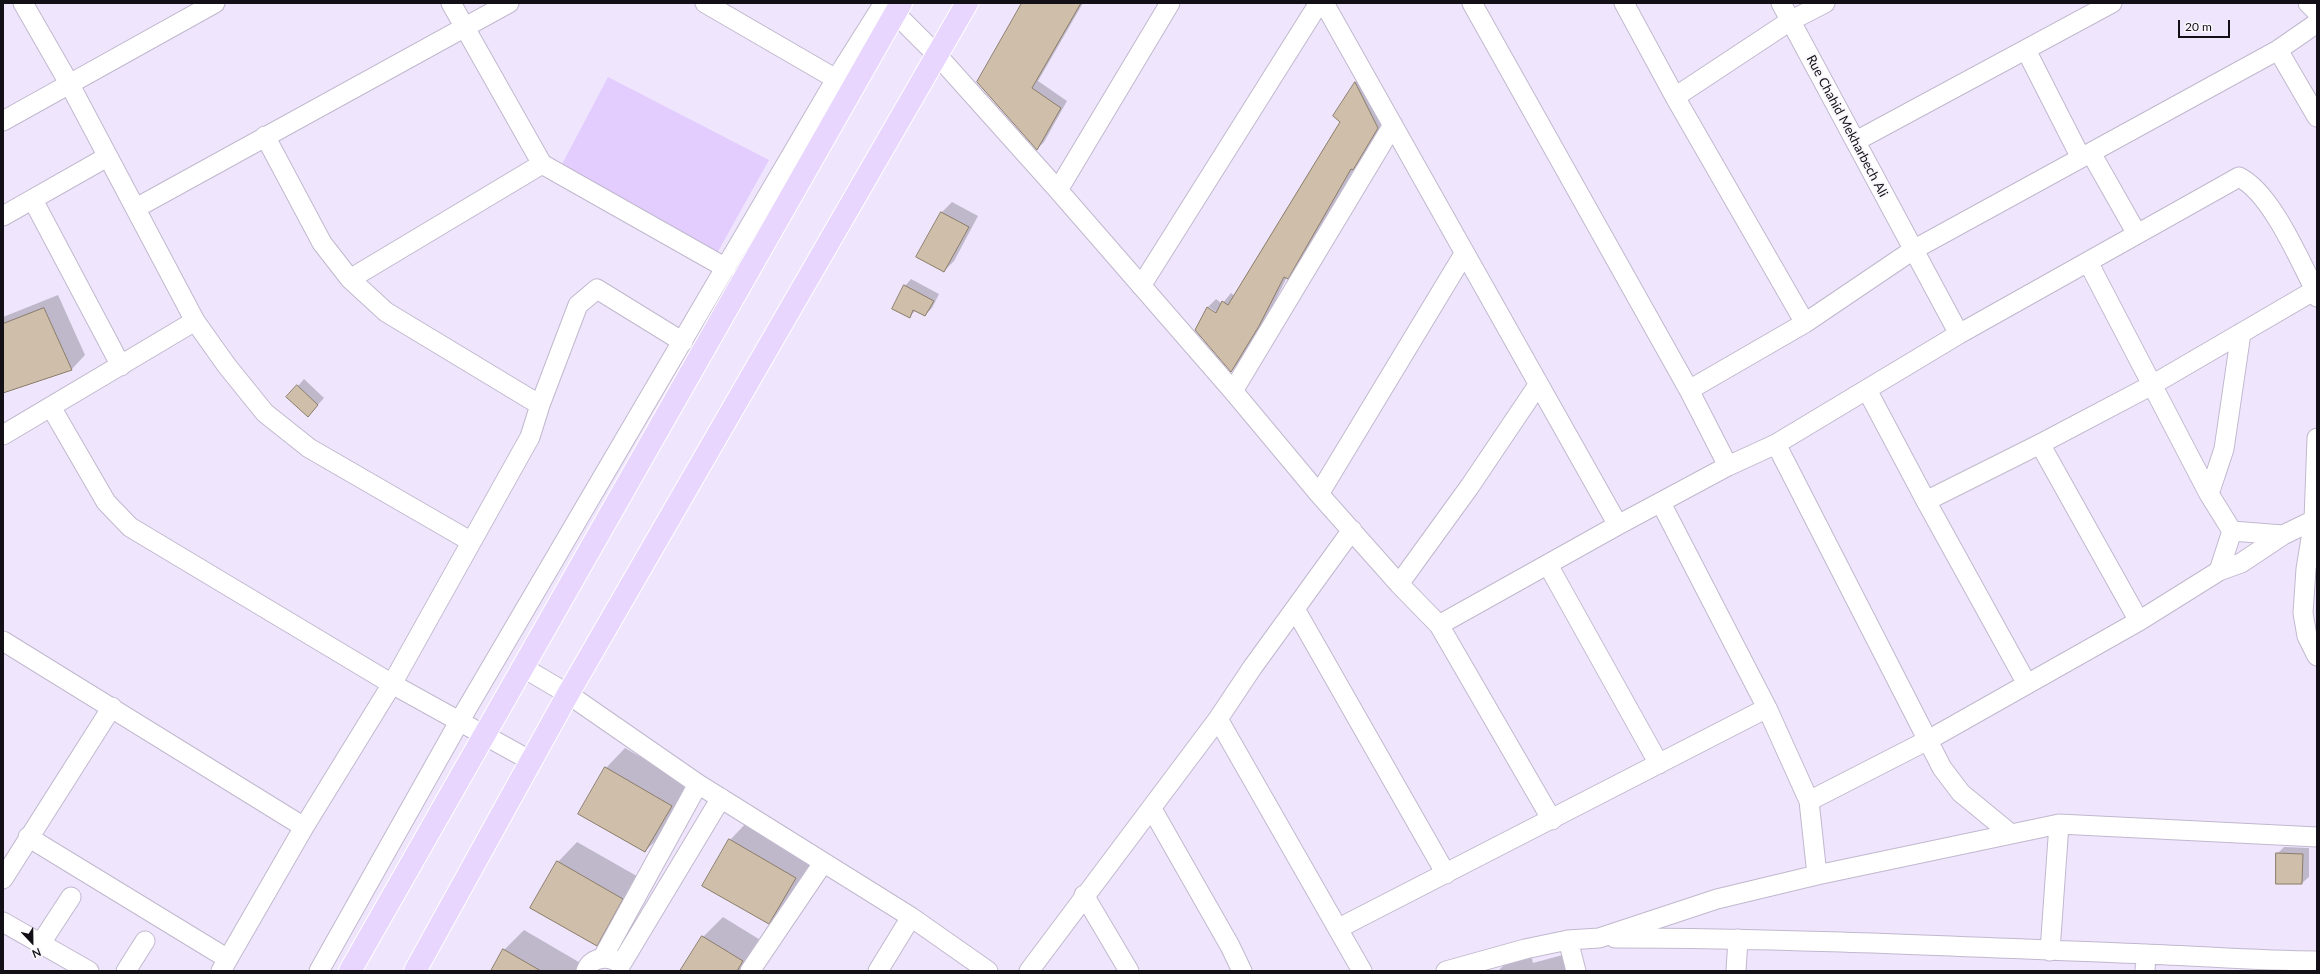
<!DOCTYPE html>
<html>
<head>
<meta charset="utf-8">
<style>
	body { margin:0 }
	#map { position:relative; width:2320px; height:974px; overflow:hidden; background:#efe6fd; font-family:Lato,sans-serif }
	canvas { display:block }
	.frame { position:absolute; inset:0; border:4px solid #120f17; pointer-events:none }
	.north { position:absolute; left:12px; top:922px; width:40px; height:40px; -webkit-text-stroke:3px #f9f7fb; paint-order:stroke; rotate:158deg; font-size:11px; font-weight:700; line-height:16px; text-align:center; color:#120f17 }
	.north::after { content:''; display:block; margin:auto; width:14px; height:18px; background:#120f17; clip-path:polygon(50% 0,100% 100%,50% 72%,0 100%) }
	.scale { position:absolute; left:2178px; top:20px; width:52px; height:18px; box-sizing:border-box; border:2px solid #120f17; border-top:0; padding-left:5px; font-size:12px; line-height:14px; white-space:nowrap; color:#120f17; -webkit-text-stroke:3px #f9f7fb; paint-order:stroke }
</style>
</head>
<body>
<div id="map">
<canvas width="2320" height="974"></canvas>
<div class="frame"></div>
<div class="north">N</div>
<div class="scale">20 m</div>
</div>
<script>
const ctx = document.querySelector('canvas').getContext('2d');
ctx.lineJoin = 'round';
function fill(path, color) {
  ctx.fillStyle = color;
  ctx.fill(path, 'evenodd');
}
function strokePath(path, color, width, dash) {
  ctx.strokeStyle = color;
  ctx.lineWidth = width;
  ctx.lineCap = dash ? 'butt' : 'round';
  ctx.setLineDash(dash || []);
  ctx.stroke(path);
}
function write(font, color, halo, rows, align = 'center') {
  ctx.font = font + ' Lato,sans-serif';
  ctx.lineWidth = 4;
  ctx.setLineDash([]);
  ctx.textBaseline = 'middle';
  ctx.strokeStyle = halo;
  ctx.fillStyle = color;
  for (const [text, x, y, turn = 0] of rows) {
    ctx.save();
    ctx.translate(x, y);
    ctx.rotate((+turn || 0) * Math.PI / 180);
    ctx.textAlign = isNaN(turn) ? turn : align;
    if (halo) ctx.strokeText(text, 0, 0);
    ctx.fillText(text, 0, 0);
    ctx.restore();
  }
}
const green = new Path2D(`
	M 608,77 L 769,160 L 716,255 L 561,166 Z`);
const shadow = new Path2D(`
	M 1023,3 L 1083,3 L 1038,81 L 1067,101 L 1044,142 L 1037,149 Z
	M 1363,75 L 1386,119 L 1361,160 L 1356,166 L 1296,269 L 1287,277 L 1267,317 L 1239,363 L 1231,371 L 1196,330 L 1208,307 L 1216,299 L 1222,304 L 1231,293 L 1235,296 L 1342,121 L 1355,83 ZM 1209,307 L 1220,315 L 1209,309 Z
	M 952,202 L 978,216 L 954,261 L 944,271 L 917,257 L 942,212 Z
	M 911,279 L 939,294 L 932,308 L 925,315 L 916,310 L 909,317 L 905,286 Z
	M 58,295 L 85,355 L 72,369 L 3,392 L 3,317 Z
	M 304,379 L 324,398 L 314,409 L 298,386 Z
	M 625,748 L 691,786 L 665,832 L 645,851 L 606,768 Z
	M 749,820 L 815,858 L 788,903 L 769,922 L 730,840 Z
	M 577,842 L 642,879 L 616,925 L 596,945 L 558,862 Z
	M 2284,847 L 2309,848 L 2309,877 L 2302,883 L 2277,854 Z
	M 723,917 L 762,941 L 743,971 L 681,971 L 703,937 Z
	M 524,930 L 589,968 L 587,971 L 492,971 L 504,950 Z
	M 1570,953 L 1575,971 L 1498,971 L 1506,963 L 1531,955 L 1533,963 Z`);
const building = new Path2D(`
	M 1022,3 L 1081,3 L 1032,88 L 1061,108 L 1037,150 L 977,82 Z
	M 1355,82 L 1378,128 L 1353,170 L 1351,169 L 1288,279 L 1284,277 L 1259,326 L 1231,372 L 1195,330 L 1207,307 L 1216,313 L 1222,301 L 1228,305 L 1340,122 L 1333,116 Z
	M 941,212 L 969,227 L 944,272 L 916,257 Z
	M 904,285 L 934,301 L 925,316 L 913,310 L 910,318 L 892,309 Z
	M 44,308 L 72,370 L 3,393 L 3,324 Z
	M 297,385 L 318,405 L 308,417 L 286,397 Z
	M 605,767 L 672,806 L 645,852 L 578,814 Z
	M 729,839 L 796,878 L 769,924 L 702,886 Z
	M 2276,853 L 2303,854 L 2302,884 L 2276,884 Z
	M 557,861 L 623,899 L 597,946 L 530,908 Z
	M 702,936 L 743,961 L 737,971 L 680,971 Z
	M 503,949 L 541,971 L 491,971 Z`);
const minor = new Path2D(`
	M 23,3 L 70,85 L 195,321 L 227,366 L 265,413 L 309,448 L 470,541
	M 451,3 L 542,164 L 726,268
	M 705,3 L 836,79
	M 1324,3 L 1618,525
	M 1472,3 L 1689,390 L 1728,466
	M 1624,3 L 1675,97 L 1805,323
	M 1781,3 L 1959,334
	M 2308,3 L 2317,12
	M 882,6 L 895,13 L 938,56 L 1058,190 L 1233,391 L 1319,494 L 1399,584 L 1439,625 L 1552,820
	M 2026,50 L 2081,158
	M 2278,50 L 2317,117
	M 1675,97 L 1790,21 L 1825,3
	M 3,121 L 215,3
	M 1856,141 L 2112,3
	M 2091,153 L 2137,234
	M 1058,190 L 1170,3
	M 33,200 L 121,366
	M 136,208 L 509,3
	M 3,216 L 107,157
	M 2088,262 L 2209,494 L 2232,531 L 2283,535
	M 350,279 L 542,164
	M 1141,286 L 1319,3
	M 1689,390 L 1805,323 L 1913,250 L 2278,50 L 2317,23
	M 1867,390 L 1926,501 L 2027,684
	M 1233,391 L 1393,125
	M 540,405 L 578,305 L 597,289 L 683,342
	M 51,407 L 106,502 L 130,527 L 392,684 L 531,761
	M 3,435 L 195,321
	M 2317,438 L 2314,520 L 2306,569 L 2303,613 L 2307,636 L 2317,656
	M 1776,444 L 1942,768 L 1961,793 L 2011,834
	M 2040,444 L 2139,621
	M 1319,494 L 1464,254
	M 2209,494 L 2224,449 L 2241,333
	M 1926,501 L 2040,444 L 2152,385 L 2315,290
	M 1661,503 L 1767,708 L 1809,801 L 1817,875
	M 1548,565 L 1659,764
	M 2219,571 L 2232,531
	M 1399,584 L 1470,486 L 1538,385
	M 1295,609 L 1446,874
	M 1439,625 L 1618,525 L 1728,466 L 1776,444 L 1959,334 L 2239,177 C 2271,193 2298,257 2315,290 L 2317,297
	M 3,641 L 304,827
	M 524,668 L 568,694 L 698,784 L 911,917 L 988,971
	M 1218,719 L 1362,971
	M 1809,801 L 1930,739 L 2139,621 L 2219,571 L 2241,563 L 2283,535 L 2314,520
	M 1152,809 L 1230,946 L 1242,971
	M 28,837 L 228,959
	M 3,879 L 112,707
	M 1084,895 L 1129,971
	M 3,922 L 89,971
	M 1339,928 L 1767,708
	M 1615,938 C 1791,938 1968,947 2144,954 C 2202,956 2259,961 2317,961
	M 1568,940 L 1576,971
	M 41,943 L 71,897
	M 2050,951 L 2059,824
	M 603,957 L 698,784
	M 620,966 L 721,798
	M 126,971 L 145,941
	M 221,971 L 304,827 L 392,684 L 530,437 L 540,405 L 386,312 L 350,279 L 322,243 L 265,136
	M 319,971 L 459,722 L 836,79 L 884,3
	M 586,971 C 590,959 603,956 614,960
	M 750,971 L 823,863
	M 878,971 L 911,917
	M 1029,971 L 1218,719 L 1252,668 L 1352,530
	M 1446,971 L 1525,949 L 1568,940 L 1599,938 L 1717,899 L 1817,875 L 2059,824 L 2317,837
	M 1736,971 L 1738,939
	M 2145,971 L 2146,954`);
const major = new Path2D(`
	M 350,971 L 901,3
	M 415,971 L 568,694 L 967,3`);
const streetNames = [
	["Rue Chahid Mekharbech Ali",1847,126,62]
];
fill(green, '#e2cdfe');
fill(shadow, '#0003');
fill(building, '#cebeaa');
strokePath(building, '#8a7c69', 1);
strokePath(minor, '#c1b8ce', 21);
strokePath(major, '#fff', 24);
strokePath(minor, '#fff', 19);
strokePath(major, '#e8d6fe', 22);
write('13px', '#120f17', '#f9f7fb', streetNames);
</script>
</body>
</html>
